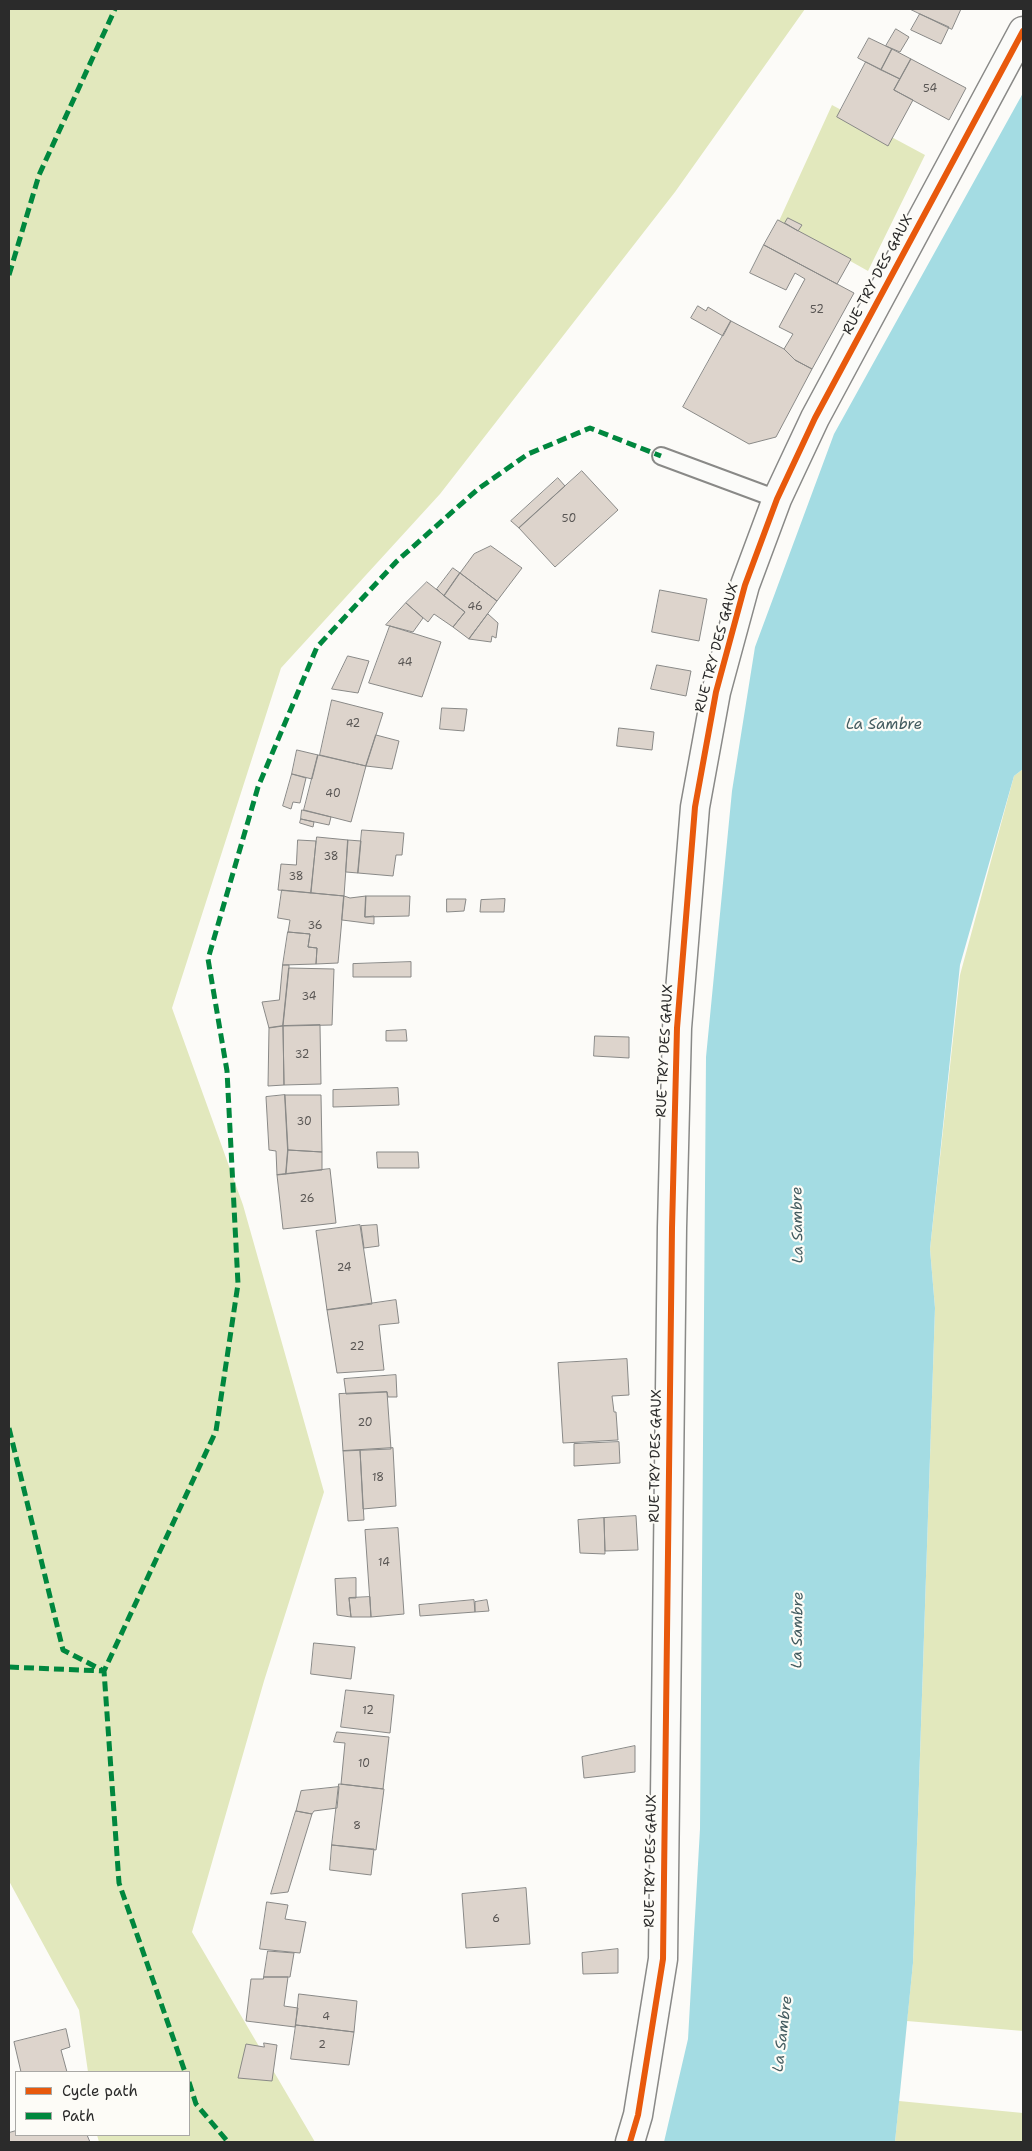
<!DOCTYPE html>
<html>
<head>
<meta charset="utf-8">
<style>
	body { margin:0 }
	#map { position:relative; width:1032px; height:2151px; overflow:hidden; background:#fcfbf8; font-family:"Shantell Sans",sans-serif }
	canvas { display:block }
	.frame { position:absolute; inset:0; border:10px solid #2b2b2b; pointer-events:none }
	.legend { position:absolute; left:15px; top:2071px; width:175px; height:65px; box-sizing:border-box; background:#fdfcf7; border:1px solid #a9a8a5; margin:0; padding:6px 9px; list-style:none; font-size:15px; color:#2b2b2b }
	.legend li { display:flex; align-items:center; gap:10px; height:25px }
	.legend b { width:25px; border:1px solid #a9a8a5 }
</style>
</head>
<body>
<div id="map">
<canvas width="1032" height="2151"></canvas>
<div class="frame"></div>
<ul class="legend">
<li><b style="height:6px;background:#e8590c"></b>Cycle path</li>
<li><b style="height:6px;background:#00873e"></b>Path</li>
</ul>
</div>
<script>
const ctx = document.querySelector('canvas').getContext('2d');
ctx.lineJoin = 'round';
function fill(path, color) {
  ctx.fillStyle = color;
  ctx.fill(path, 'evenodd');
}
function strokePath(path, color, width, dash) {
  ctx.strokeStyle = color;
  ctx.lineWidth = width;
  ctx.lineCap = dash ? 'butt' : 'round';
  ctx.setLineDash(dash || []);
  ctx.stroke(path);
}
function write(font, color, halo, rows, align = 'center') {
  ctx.font = font + ' "Shantell Sans",sans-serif';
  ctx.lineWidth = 4.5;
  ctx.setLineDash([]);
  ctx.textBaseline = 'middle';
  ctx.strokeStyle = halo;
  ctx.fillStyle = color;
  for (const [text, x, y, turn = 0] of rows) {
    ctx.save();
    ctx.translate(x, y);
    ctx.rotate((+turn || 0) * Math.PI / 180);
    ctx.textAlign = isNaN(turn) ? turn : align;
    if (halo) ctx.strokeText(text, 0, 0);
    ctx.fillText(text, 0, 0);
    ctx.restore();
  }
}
const green = new Path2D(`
	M 9,9 L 805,9 L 675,192 L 440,494 L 281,668 L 172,1008 L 243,1205 L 324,1492 L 264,1681 L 192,1932 L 315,2142 L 99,2142 L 97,2135 L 189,2135 L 189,2072 L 88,2072 L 79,2010 L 9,1881 Z
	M 832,105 L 925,155 L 868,271 L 779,221 Z
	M 1023,769 L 1023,2031 L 907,2021 L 913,1963 L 935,1308 L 930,1249 L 960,975 L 1014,776 Z
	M 899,2101 L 1023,2113 L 1023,2142 L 895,2142 Z`);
const water = new Path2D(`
	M 1023,93 L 1023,769 L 1014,776 L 960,965 L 930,1249 L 935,1308 L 913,1963 L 895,2142 L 664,2142 L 688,2039 L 700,1829 L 706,1057 L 732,791 L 755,647 L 834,434 Z`);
const building = new Path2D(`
	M 910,9 L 961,9 L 952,29 Z
	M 920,14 L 949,27 L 941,44 L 911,30 Z
	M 896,29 L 909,37 L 900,52 L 886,46 Z
	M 869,38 L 892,49 L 881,70 L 858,58 Z
	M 892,49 L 911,59 L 900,79 L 881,70 Z
	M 911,59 L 966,88 L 949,120 L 894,90 Z
	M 866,62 L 900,79 L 894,90 L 913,100 L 888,146 L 837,117 Z
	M 788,218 L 802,225 L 798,231 L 785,223 Z
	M 778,220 L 851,259 L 837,284 L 764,245 Z
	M 764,245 L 854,293 L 812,369 L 795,360 L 784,349 L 793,334 L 779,327 L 805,279 L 795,273 L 786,290 L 750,273 Z
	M 698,306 L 706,311 L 708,307 L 731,321 L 723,336 L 691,318 Z
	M 731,321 L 784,349 L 795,360 L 812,369 L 776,437 L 749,444 L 683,407 Z
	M 582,471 L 618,510 L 555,567 L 519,528 Z
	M 558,478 L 565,486 L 519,528 L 511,521 Z
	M 491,546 L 522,568 L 497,601 L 460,573 L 474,554 Z
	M 453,568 L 460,573 L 444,596 L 437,589 Z
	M 460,573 L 497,601 L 469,639 L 453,627 L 465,612 L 444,596 Z
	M 427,582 L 465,612 L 453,627 L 434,614 L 428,622 L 406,603 Z
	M 660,590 L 707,599 L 699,641 L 652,632 Z
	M 406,603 L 423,618 L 413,632 L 386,625 Z
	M 488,614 L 498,623 L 496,638 L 492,636 L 491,642 L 469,639 Z
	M 390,626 L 441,642 L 422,697 L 369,683 Z
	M 348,656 L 369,661 L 358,693 L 332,689 Z
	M 657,665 L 691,671 L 686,696 L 651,689 Z
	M 332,700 L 383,713 L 366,766 L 320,755 Z
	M 442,708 L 467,709 L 464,731 L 440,729 Z
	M 619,728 L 654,732 L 652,750 L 617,746 Z
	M 376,735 L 399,741 L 392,769 L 366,766 Z
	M 297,750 L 318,755 L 312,779 L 292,774 Z
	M 318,755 L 366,766 L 351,822 L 304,810 Z
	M 292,774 L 306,778 L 300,803 L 293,802 L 291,809 L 283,806 Z
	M 302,810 L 331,817 L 329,825 L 301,819 Z
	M 301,819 L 314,822 L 313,827 L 300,823 Z
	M 362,830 L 404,833 L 402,855 L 396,855 L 393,876 L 358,873 Z
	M 317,837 L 348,840 L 344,896 L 311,893 Z
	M 298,840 L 316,841 L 311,893 L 278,890 L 281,864 L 296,865 Z
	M 348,840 L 361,841 L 358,873 L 346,872 Z
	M 282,890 L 344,896 L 338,963 L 316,964 L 317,948 L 308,947 L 310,934 L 288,932 L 290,920 L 278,918 Z
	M 344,896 L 350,898 L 366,896 L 365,917 L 374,916 L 374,924 L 342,920 Z
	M 366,896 L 410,896 L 409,916 L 365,917 Z
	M 447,899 L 466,899 L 464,911 L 447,912 Z
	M 505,899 L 504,912 L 480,912 L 481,900 Z
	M 288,932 L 310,934 L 308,947 L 317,948 L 316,964 L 283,965 Z
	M 411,962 L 411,977 L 353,977 L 353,964 Z
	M 283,965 L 289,965 L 289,968 L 283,1026 L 269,1028 L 262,1002 L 279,1000 Z
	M 289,968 L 334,969 L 332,1025 L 283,1026 Z
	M 320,1025 L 321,1084 L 284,1085 L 283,1026 Z
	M 283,1026 L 284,1085 L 268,1086 L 269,1028 Z
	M 406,1030 L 407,1041 L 386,1041 L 386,1031 Z
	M 595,1036 L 629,1037 L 629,1058 L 594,1056 Z
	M 398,1088 L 399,1105 L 333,1107 L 333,1090 Z
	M 285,1095 L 321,1095 L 322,1152 L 288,1150 Z
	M 285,1095 L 288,1150 L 286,1174 L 277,1175 L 276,1151 L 269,1150 L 266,1097 Z
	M 288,1150 L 322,1152 L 322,1170 L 286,1174 Z
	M 377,1152 L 418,1152 L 419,1168 L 378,1168 Z
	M 330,1169 L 336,1223 L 283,1229 L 277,1175 Z
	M 360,1225 L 372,1304 L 327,1310 L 316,1231 Z
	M 377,1225 L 379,1246 L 364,1248 L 361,1226 Z
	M 396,1300 L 399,1323 L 379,1325 L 384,1370 L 337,1373 L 327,1310 Z
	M 627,1359 L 629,1395 L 612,1396 L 614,1412 L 616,1412 L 618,1440 L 563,1443 L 558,1363 Z
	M 396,1375 L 397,1397 L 388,1397 L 387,1392 L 346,1394 L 344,1379 Z
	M 387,1392 L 391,1449 L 343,1451 L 339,1394 Z
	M 619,1442 L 620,1463 L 574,1466 L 574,1444 Z
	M 393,1448 L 396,1506 L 363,1509 L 360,1450 Z
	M 360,1450 L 364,1520 L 348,1521 L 343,1451 Z
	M 636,1516 L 638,1550 L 605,1551 L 604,1518 Z
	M 604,1518 L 605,1554 L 580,1553 L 578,1520 Z
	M 398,1528 L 404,1614 L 371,1617 L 365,1530 Z
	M 356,1578 L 356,1598 L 349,1598 L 351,1617 L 337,1615 L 335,1579 Z
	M 370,1597 L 371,1617 L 351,1617 L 349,1598 Z
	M 474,1600 L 475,1612 L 420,1616 L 419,1605 Z
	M 487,1600 L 489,1611 L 475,1612 L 475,1602 Z
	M 314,1643 L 355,1647 L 351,1679 L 311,1674 Z
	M 346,1690 L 394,1695 L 390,1733 L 341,1727 Z
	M 337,1732 L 389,1737 L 383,1789 L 341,1784 L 345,1743 L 334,1742 Z
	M 635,1746 L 635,1772 L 584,1778 L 582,1757 Z
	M 339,1784 L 384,1789 L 376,1850 L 332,1845 Z
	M 339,1787 L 337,1808 L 314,1811 L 312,1814 L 296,1811 L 301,1791 Z
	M 296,1811 L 312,1814 L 288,1892 L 271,1894 Z
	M 332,1845 L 374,1849 L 371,1875 L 330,1870 Z
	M 526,1888 L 530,1944 L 466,1948 L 462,1894 Z
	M 267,1902 L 288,1905 L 285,1919 L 306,1922 L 300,1953 L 260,1949 Z
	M 618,1949 L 618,1973 L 583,1974 L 582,1953 Z
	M 268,1951 L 294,1953 L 290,1977 L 264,1977 Z
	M 264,1977 L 288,1977 L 284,2006 L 298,2008 L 295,2027 L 246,2021 L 251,1979 L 263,1979 Z
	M 299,1994 L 357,2001 L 354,2032 L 296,2025 Z
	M 296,2025 L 354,2032 L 349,2065 L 291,2059 Z
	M 66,2029 L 70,2047 L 61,2050 L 67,2072 L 21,2072 L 14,2042 Z
	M 264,2043 L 277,2045 L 272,2081 L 238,2078 L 246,2044 L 264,2047 Z
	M 16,2131 L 16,2135 L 87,2135 L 90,2142 L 9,2142 L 9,2133 Z`);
const service = new Path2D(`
	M 661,456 L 777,499`);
const minor = new Path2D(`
	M 630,2142 L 638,2115 L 663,1959 L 672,1228 L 677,1028 L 695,807 L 716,692 L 745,585 L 777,499 L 815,418 L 1023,31`);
const quiet = new Path2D(`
	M 9,275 L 39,175 L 115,9
	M 9,1428 L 63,1650 L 104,1671 L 119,1883 L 185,2072
	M 9,1667 L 104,1671 L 216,1431 L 238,1284 L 227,1071 L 208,959 L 258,787 L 317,647 L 397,561 L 478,489 L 528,454 L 590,428 L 661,456
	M 189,2082 L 196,2104 L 228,2142`);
const cycleway = new Path2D(`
	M 630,2142 L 638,2115 L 663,1959 L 672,1228 L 677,1028 L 695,807 L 716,692 L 745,585 L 777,499 L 815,418 L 1023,31`);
const numberNames = [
	["54",930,89],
	["52",817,310],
	["50",569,519],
	["46",475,607],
	["44",405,663],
	["42",353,724],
	["40",333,794],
	["38",331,857],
	["38",296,877],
	["36",315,926],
	["34",309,997],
	["32",302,1055],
	["30",304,1122],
	["26",307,1199],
	["24",344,1268],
	["22",357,1347],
	["20",365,1423],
	["18",378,1478],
	["14",384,1563],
	["12",368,1711],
	["10",364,1764],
	["8",357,1826],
	["6",496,1919],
	["4",326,2017],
	["2",322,2045]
];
const streetNames = [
	["RUE TRY DES GAUX",878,275,-62],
	["RUE TRY DES GAUX",717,648,-75],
	["RUE TRY DES GAUX",665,1051,-87],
	["RUE TRY DES GAUX",656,1456,-89],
	["RUE TRY DES GAUX",651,1861,-89]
];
const waterNames = [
	["La Sambre",884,725],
	["La Sambre",798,1225,-91],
	["La Sambre",798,1630,-89],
	["La Sambre",783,2034,-83]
];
fill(green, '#e2e8bd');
fill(water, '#a4dce3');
fill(building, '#ddd4cc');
strokePath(building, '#898987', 1);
strokePath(service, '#898987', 20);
strokePath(minor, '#898987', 31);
strokePath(service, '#fbfbf9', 16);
strokePath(minor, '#fbfbf9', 28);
strokePath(quiet, '#00873e', 5, [10, 5]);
strokePath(cycleway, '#e8590c', 6);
write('11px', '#585553', null, numberNames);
write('14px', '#2b2b2b', '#fdfcf7', streetNames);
write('italic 15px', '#445c60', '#fdfcf7', waterNames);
</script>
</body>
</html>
